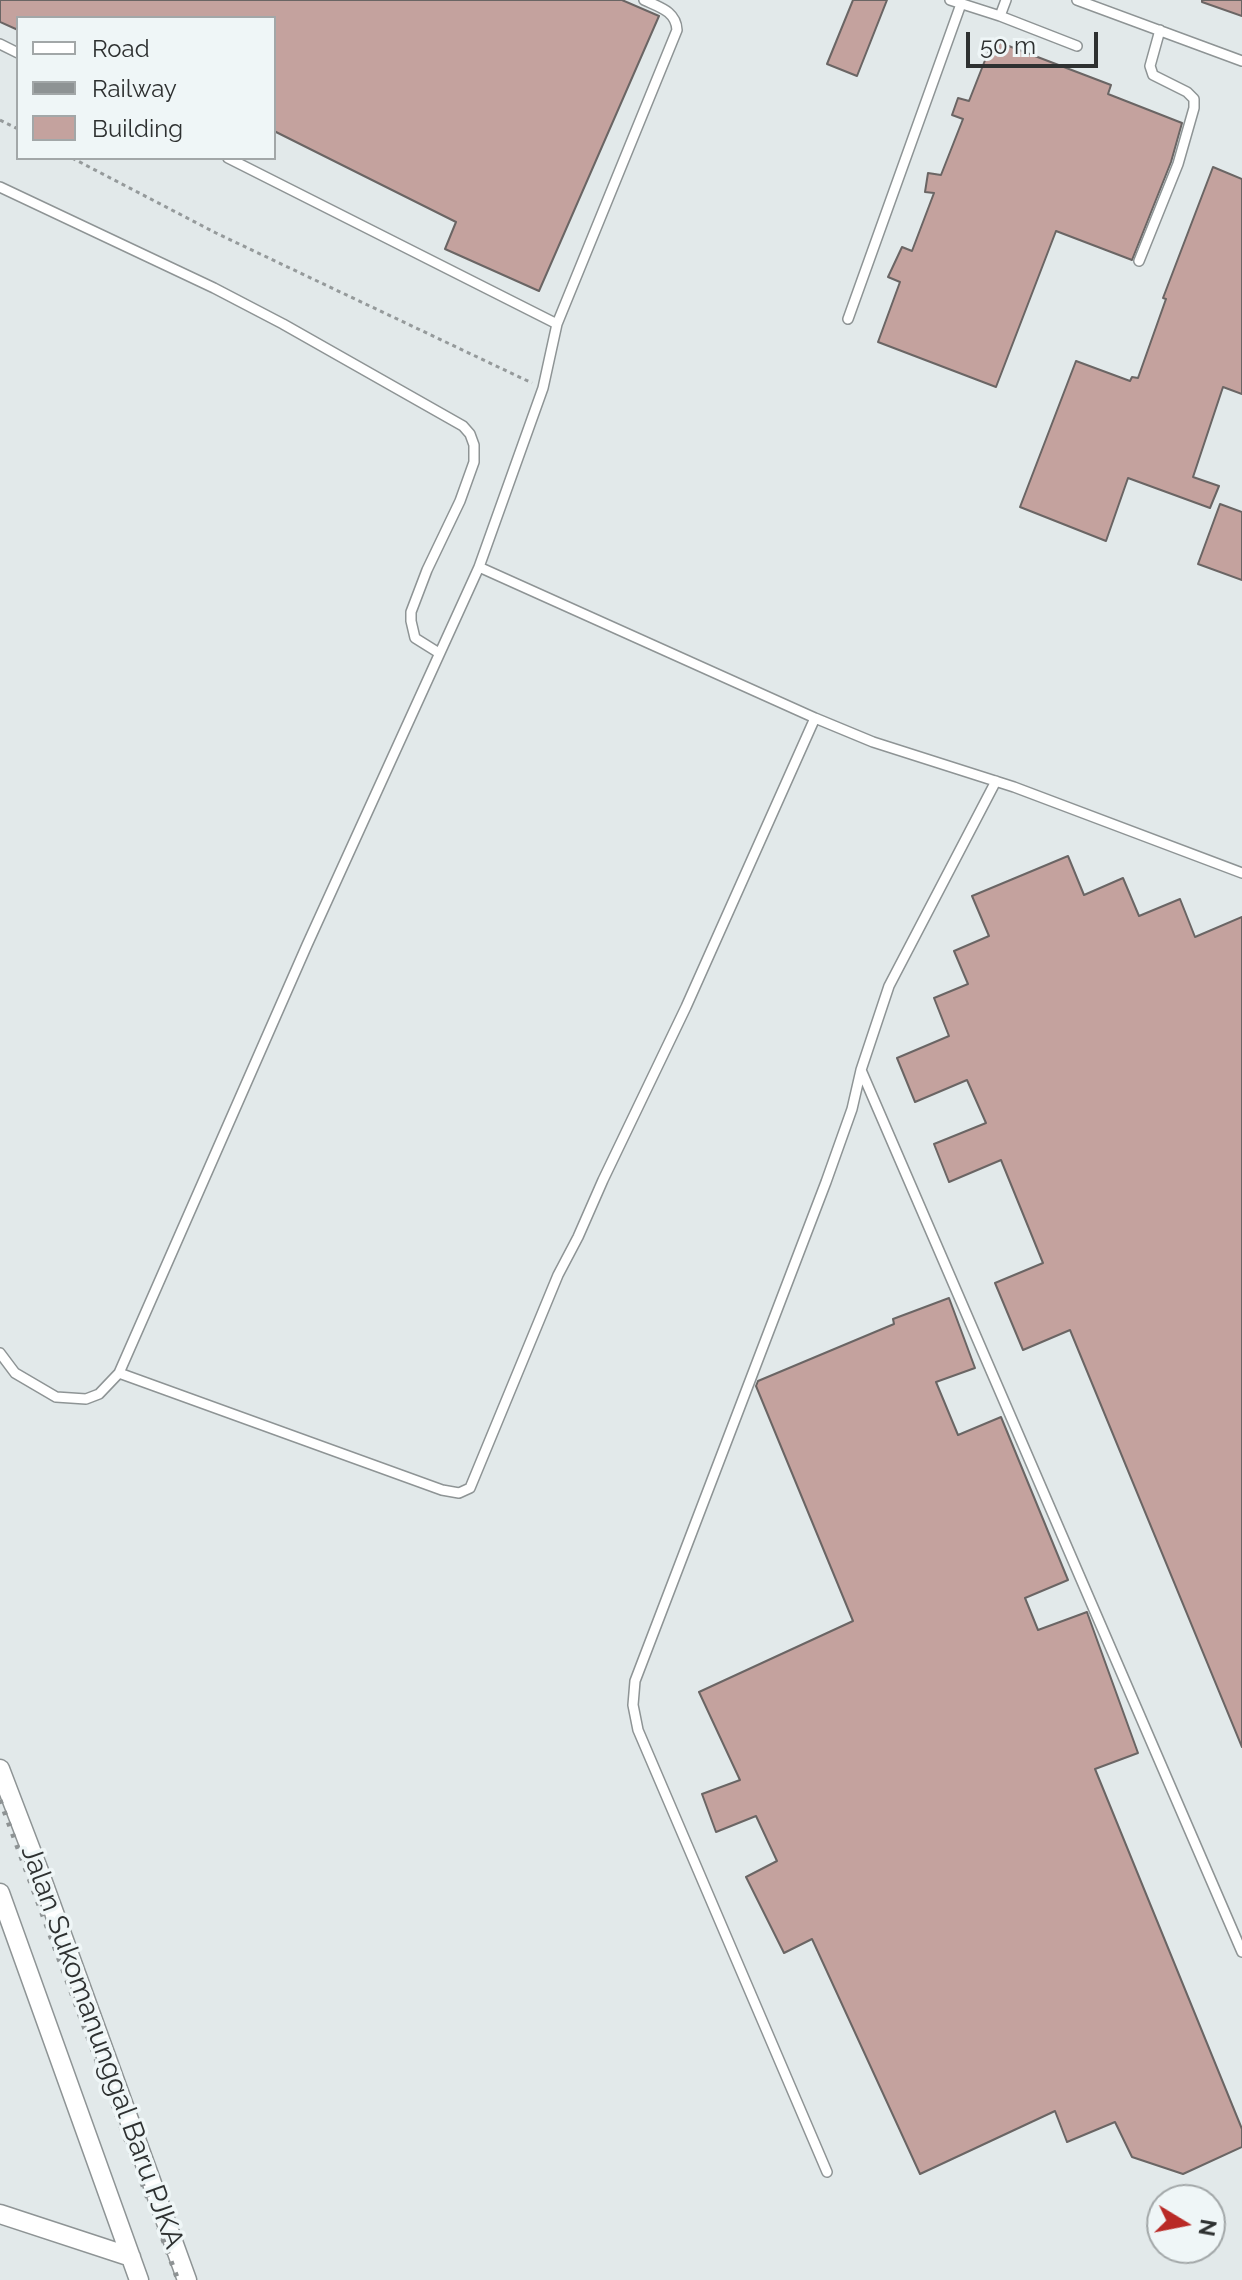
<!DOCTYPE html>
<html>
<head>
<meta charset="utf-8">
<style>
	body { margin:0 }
	#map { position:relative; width:1242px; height:2280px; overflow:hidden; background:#e2e9ea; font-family:Raleway,sans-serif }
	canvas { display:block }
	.legend { position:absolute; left:16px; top:16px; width:260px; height:144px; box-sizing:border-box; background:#eff6f7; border:2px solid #a2a7a8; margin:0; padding:10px 14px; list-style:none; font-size:24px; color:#2e3131 }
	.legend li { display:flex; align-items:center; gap:16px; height:40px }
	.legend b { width:40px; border:2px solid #a2a7a8 }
	.north { position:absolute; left:1146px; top:2184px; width:80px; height:80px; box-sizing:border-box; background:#eff6f7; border:2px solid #a2a7a8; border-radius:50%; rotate:100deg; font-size:22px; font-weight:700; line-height:32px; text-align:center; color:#2e3131 }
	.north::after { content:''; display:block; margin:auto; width:28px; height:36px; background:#b92a26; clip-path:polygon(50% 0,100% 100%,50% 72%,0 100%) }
	.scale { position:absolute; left:966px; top:32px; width:132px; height:36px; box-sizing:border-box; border:4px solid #2e3131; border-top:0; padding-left:10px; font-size:24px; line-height:28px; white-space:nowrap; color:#2e3131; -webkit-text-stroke:6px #eff6f7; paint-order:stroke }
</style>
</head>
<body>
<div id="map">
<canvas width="1242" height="2280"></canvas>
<ul class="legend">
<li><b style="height:10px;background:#fff"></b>Road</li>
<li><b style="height:10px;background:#8e9394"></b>Railway</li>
<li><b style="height:22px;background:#c4a29e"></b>Building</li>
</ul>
<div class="north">N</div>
<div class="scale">50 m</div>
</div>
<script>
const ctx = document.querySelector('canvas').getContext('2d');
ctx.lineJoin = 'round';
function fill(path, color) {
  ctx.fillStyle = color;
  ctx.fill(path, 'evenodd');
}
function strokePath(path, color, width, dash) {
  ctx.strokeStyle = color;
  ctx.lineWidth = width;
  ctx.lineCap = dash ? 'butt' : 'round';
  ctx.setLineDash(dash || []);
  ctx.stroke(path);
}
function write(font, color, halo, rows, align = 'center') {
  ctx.font = font + ' Raleway,sans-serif';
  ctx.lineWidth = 7;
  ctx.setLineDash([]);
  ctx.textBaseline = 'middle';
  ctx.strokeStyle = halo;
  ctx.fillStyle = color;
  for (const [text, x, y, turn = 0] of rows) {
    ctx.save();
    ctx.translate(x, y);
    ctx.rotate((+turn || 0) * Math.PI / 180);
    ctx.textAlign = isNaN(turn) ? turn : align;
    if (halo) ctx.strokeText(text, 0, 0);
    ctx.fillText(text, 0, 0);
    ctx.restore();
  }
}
const building = new Path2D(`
	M 0,0 L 622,0 L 659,16 L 539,291 L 445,249 L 456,222 L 274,131 L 274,18 L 18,18 L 18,30 L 0,22 Z
	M 853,0 L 887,0 L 857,76 L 827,64 Z
	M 1202,0 L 1242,0 L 1242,16 L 1202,2 Z
	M 993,40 L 1111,85 L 1108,94 L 1182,123 L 1171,162 L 1132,260 L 1056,231 L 996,387 L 878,342 L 900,282 L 888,277 L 902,247 L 912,251 L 934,193 L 925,192 L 928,173 L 941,175 L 963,119 L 952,115 L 958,98 L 969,101 Z
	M 1213,167 L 1242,179 L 1242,394 L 1223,387 L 1193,477 L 1219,486 L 1210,508 L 1128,478 L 1106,541 L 1020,507 L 1076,361 L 1130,381 L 1132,377 L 1138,378 L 1166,299 L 1163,298 Z
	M 1220,504 L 1242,512 L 1242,580 L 1198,564 Z
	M 1068,856 L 1084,895 L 1123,878 L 1139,916 L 1180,899 L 1195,937 L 1242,917 L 1242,1747 L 1070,1330 L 1023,1350 L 995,1283 L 1043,1263 L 1001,1160 L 949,1182 L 934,1144 L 986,1123 L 967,1080 L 915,1102 L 897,1058 L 949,1036 L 934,998 L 968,984 L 954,951 L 989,936 L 972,896 Z
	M 949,1298 L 975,1368 L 936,1382 L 958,1435 L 1001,1417 L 1068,1580 L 1025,1598 L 1038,1630 L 1087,1612 L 1088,1615 L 1138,1753 L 1095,1769 L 1242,2129 L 1242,2147 L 1183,2174 L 1132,2157 L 1115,2122 L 1067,2142 L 1055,2111 L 920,2174 L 812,1939 L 784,1953 L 746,1877 L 777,1861 L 756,1816 L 716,1832 L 702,1794 L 740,1780 L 699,1692 L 853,1621 L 756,1386 L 758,1381 L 894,1324 L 893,1319 Z`);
const path = new Path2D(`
	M 0,120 L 18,129
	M 72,158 L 216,233 L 532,383`);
const service = new Path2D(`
	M 644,0 C 659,7 676,11 677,30 L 557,324 L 543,388 L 479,567 L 815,718 L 873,742 L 1014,787 L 1242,873
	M 950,0 L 1000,16 L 1006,0
	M 1077,0 L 1242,61
	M 1000,16 L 1077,46
	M 0,44 L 18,53
	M 228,158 L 557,324
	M 0,187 L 214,288 L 283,324 L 463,426 L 470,434 L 474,445 L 474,462 L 460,501 L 427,570 L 411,612 L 411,621 L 415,638 L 439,653
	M 1139,261 L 1178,164 L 1194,108 L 1194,99 L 1187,92 L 1153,75 L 1150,66 L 1160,30
	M 848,319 L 961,4
	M 861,1070 L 1242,1952
	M 0,1353 L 15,1373 L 56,1397 L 86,1399 L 99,1394 L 119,1373 L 307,945 L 479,567
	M 119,1373 L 442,1490 L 459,1493 L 470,1488 L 558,1275 L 578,1237 L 603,1180 L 686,1007 L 815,718
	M 827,2172 L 638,1730 L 633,1705 L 635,1681 L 826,1182 L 852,1109 L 861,1070 L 889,986 L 996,781`);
const minor = new Path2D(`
	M 0,1769 L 39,1871 L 187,2280
	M 0,1893 L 139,2280
	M 0,2214 L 131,2257`);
const rail = new Path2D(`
	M 0,1800 L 178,2280`);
const streetNames = [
	["Jalan Sukomanunggal Baru PJKA",102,2047,70]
];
fill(building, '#c4a29e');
strokePath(building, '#6a6564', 2);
strokePath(service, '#8e9495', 12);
strokePath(minor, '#8e9495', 21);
strokePath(path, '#959a9b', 3, [4, 4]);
strokePath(service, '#fff', 9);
strokePath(minor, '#fff', 18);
strokePath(rail, '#8e9394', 5, [4, 8]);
write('28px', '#2e3131', '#eff6f7', streetNames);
</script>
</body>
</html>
